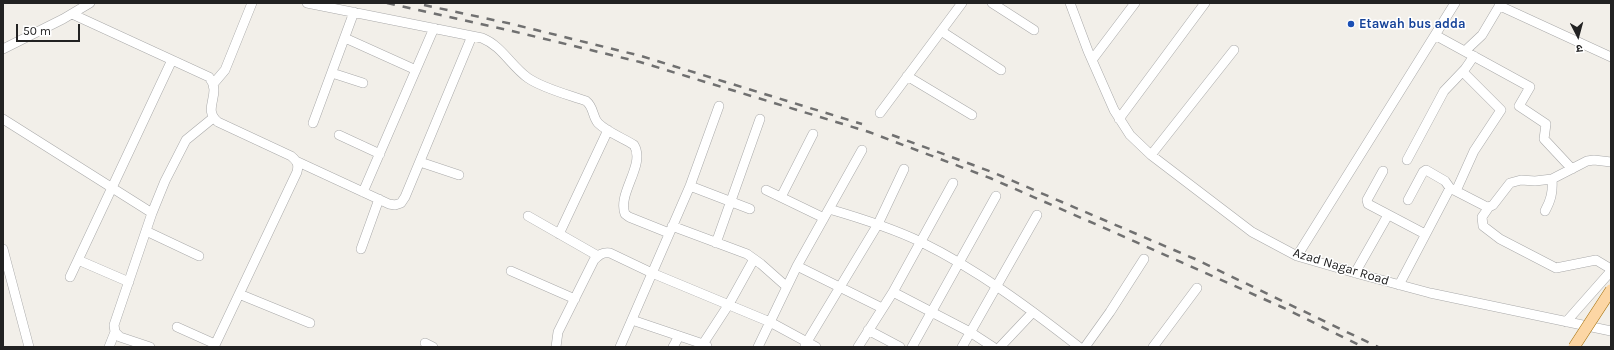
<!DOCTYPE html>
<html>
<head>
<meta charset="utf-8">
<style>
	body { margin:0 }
	#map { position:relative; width:1614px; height:350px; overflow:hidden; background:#f2efe9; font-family:Karla,"Noto Sans Devanagari",sans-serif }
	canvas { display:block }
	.frame { position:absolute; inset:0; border:4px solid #222; pointer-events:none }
	.north { position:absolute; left:1558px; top:16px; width:40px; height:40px; -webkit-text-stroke:3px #fff; paint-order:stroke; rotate:174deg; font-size:11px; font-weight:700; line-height:16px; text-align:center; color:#222 }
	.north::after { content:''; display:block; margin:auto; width:14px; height:18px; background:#222; clip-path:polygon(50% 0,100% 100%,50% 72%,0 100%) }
	.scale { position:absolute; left:16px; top:24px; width:64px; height:18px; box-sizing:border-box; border:2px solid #222; border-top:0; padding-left:5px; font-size:12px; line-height:14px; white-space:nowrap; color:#222; -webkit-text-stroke:3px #fff; paint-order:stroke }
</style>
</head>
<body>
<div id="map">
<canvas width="1614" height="350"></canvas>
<div class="frame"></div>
<div class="north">उ</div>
<div class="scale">50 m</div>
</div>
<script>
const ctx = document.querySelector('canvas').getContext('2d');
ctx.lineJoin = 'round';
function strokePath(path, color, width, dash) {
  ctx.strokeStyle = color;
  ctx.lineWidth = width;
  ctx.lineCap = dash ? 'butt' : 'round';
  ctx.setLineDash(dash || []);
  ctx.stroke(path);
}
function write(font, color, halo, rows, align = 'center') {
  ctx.font = font + ' Karla,sans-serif';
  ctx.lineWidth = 3;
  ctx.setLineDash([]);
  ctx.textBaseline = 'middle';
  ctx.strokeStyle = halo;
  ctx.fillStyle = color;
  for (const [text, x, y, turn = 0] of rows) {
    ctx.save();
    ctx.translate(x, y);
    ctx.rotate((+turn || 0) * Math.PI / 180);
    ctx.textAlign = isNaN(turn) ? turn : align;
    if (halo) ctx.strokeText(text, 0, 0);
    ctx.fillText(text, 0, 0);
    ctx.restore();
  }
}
const minor = new Path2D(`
	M 307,3 L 482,38 C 502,46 511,66 528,78 C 542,88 569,95 586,101 C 594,107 592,116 598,123 C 607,132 623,138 634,145 C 646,165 617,193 625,214 L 629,217 L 669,233
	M 992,3 L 1034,30
	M 1070,3 L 1088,51 L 1114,110 L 1130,135 L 1151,155 L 1252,232 L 1297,256 L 1359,274 L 1430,293 L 1611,331
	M 1500,6 L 1611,57
	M 72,14 L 209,77 C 223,95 201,108 218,122 L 291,156 C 297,161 299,164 297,172 L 214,347
	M 941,31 L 1001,70
	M 1435,35 L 1530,87 L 1519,106 L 1546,124 L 1544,139 L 1572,169
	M 345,38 L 416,70
	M 3,49 L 63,19 L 90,3
	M 1465,51 L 1482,35 L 1501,3
	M 1092,60 L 1135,3
	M 332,73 L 363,83
	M 907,76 L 972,115
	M 214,83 L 225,70 L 252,3
	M 880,113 L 962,3
	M 3,119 L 152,213
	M 1119,119 L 1205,3
	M 313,123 L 354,12
	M 339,135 L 380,154
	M 1151,155 L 1234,50
	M 1407,160 L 1444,91 L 1465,69 L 1474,56
	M 296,161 L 389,204 L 395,205 L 401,203 L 405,197 L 472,36
	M 420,162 L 459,175
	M 1383,171 L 1367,200 L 1368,204 L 1425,234
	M 690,186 L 750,209
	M 766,190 L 824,218
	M 1456,191 L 1474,151 L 1501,110 L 1463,72
	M 363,192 L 434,28
	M 781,197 L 813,134
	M 1408,200 L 1423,172 L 1426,170 L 1445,181 L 1450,188 L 1485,206 L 1489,207 L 1493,205 L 1510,183 L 1521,180 L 1535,181 L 1552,179 L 1587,161 L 1594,160 L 1611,162
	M 1489,207 L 1482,217 L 1483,226 L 1500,239 L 1556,268 L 1596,260 L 1611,269
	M 829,209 C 860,218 892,228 921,242 C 978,270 1029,308 1079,347
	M 1545,211 C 1551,200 1553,192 1552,179
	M 528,216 L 598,256
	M 672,226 L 747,254 L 761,264 L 787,287
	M 146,231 L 199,256
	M 559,234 L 608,130
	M 716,243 L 760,119
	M 3,249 L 29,347
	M 361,249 L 379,199
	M 1297,256 L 1455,3
	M 78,260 L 129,282
	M 797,266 L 882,308
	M 511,271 L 575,299
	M 1355,273 L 1388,215
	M 70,277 L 172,60
	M 1399,285 L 1450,188
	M 893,292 L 970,332 L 993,347
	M 239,294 L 310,323
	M 632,320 L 703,344 L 707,346
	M 1566,322 L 1611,271
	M 177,327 L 215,344
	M 868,330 L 900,347
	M 425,343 L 433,347
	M 805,345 L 878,224 L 904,169
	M 109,347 L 115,332
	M 150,347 L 120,337 L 115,332 L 114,325 L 152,213 L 165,181 L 186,140 L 213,118
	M 556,347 L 558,332 L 594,260 C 599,255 602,252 610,253 L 652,273 L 770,322 L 816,347
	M 620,347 L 690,186 L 719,106
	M 673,347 L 679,336
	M 701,347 L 729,304 L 754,259
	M 758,347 L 797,266 L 862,150
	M 858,347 L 893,292 L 953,183
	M 912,347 L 996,196
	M 962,347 L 1037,215
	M 1000,347 L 1033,312
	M 1085,347 L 1110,312 L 1144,259
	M 1153,347 L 1197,288`);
const rail = new Path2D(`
	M 387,3 L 512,31 L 640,62 L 869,132 L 990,178 L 1102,227 L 1284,308 L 1363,347
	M 424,5 L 512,24 L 641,56 L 862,124
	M 892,135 L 992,172 L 1195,259 L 1378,347`);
const majorBridge = new Path2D(`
	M 1574,347 L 1611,290`);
const markers = [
	[1351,24,4,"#1a4fb4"]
];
const transitNames = [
	["Etawah bus adda",1359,24]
];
const streetNames = [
	["Azad Nagar Road",1341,267,17]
];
strokePath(minor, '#a9a9a9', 10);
strokePath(minor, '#fff', 9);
strokePath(rail, '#707070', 2.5, [8, 8]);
strokePath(majorBridge, '#a06b00', 12, []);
strokePath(majorBridge, '#fcd6a4', 11);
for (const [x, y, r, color] of markers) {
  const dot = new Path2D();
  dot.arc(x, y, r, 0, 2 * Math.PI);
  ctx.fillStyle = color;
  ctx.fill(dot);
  strokePath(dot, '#fff', 1.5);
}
write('bold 13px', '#164399', '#fff', transitNames, 'left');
write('13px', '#222', '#fff', streetNames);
</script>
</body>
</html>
